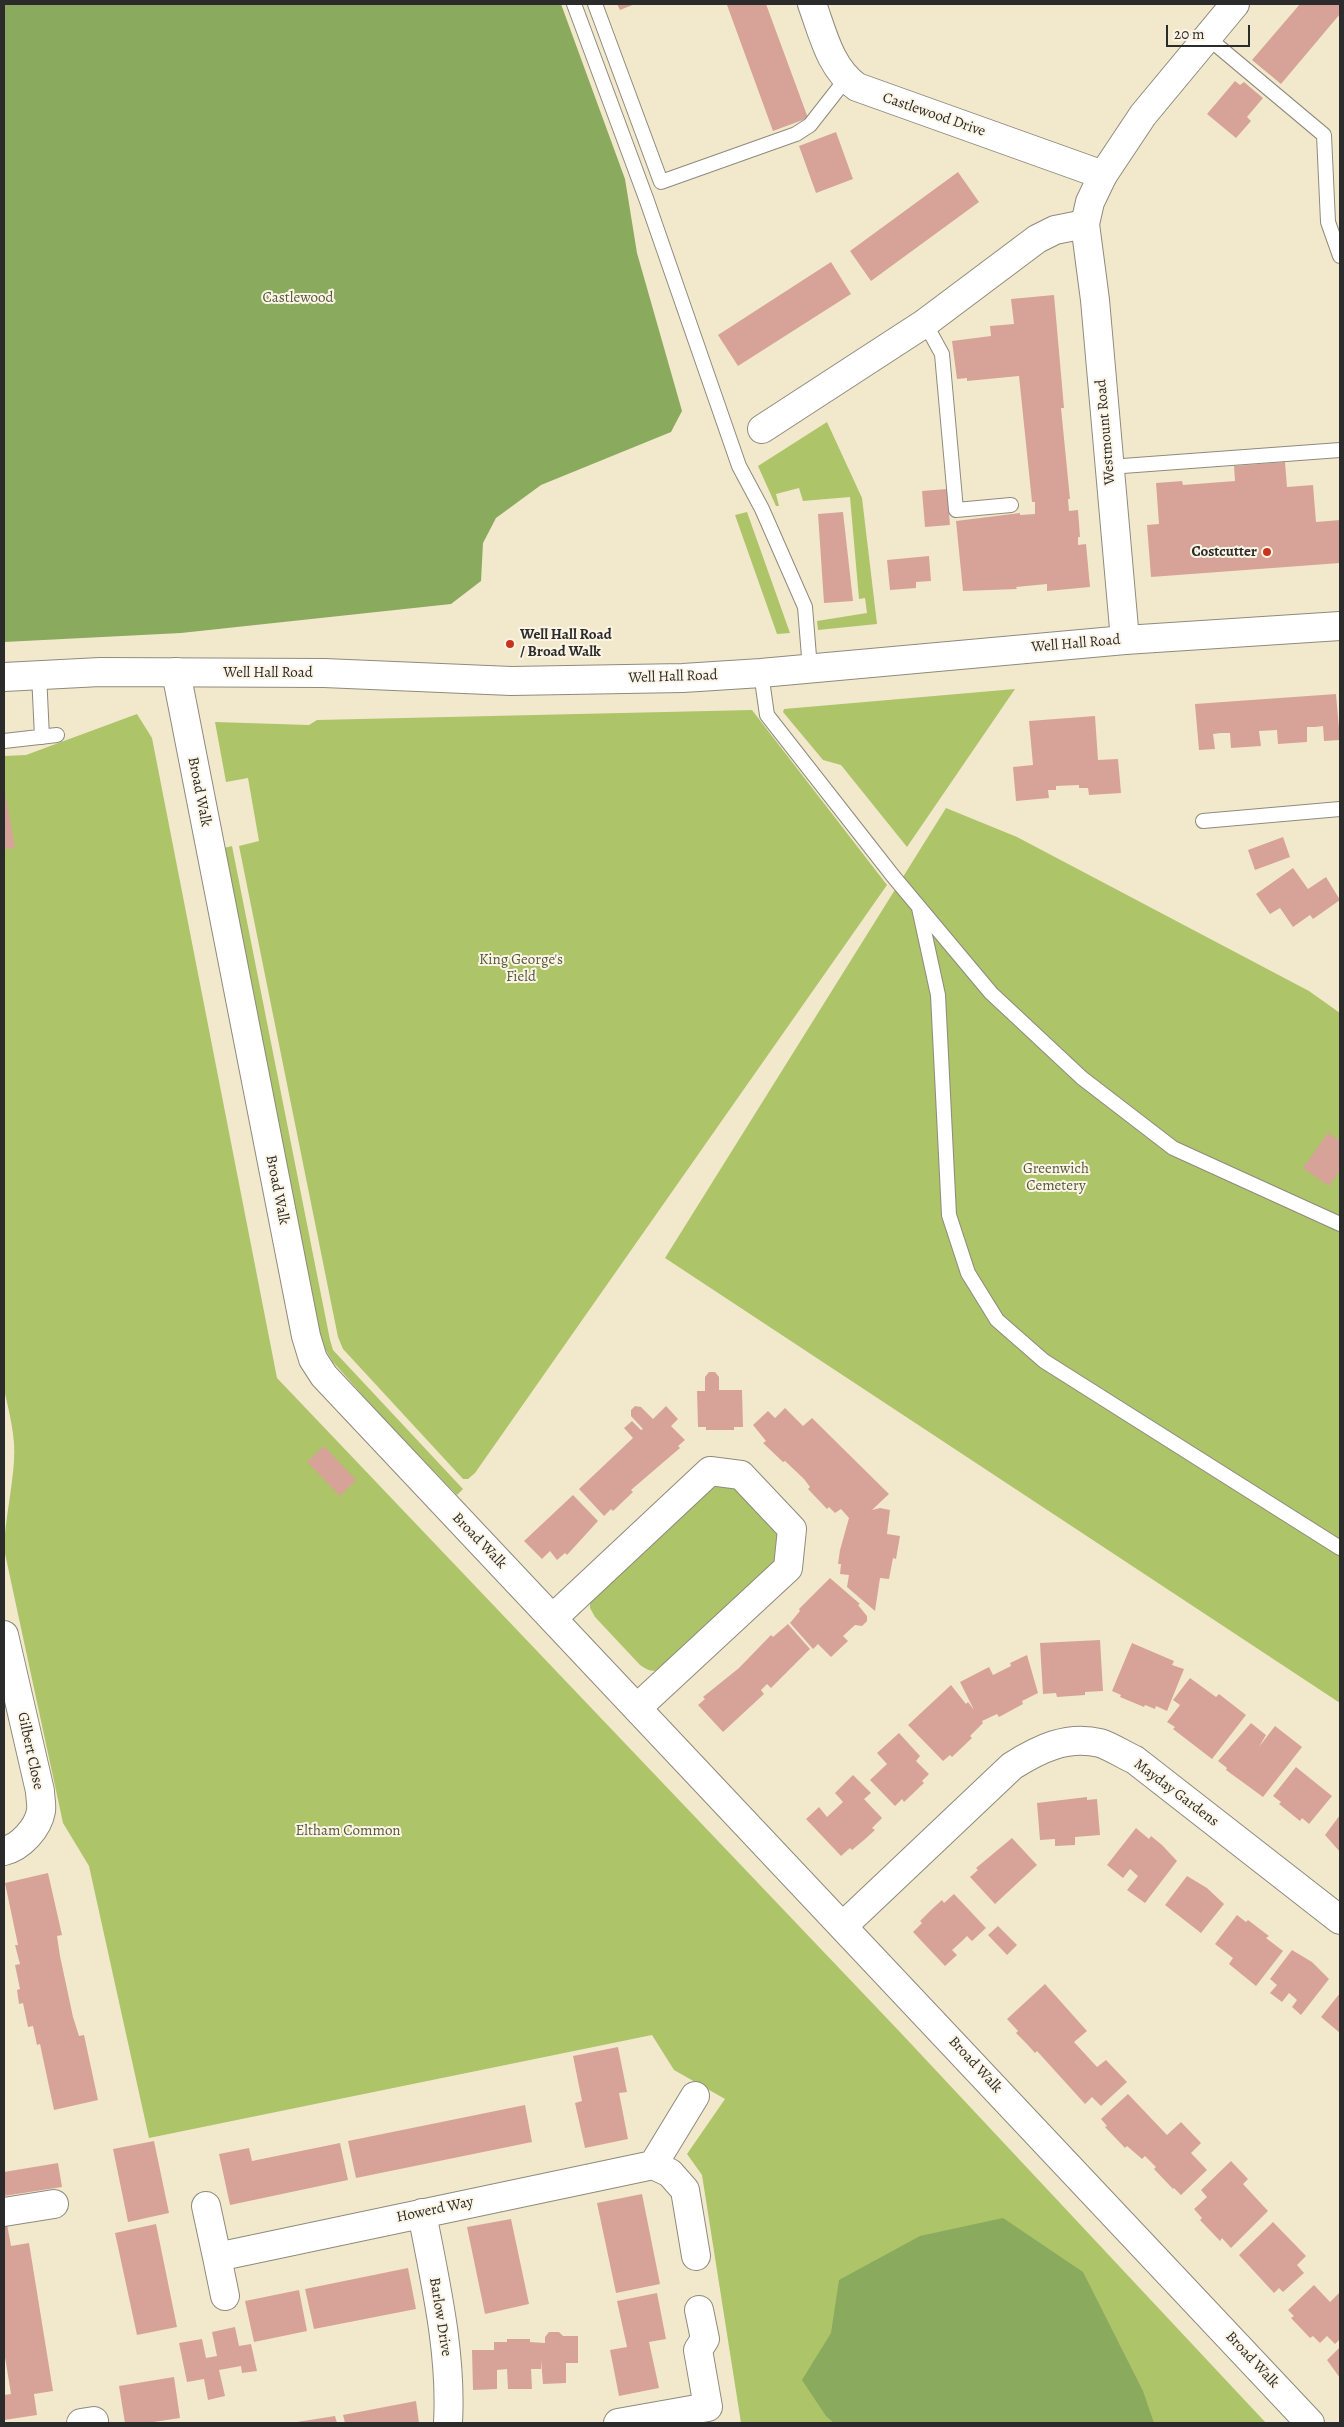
<!DOCTYPE html>
<html>
<head>
<meta charset="utf-8">
<style>
	body { margin:0 }
	#map { position:relative; width:1344px; height:2427px; overflow:hidden; background:#f2e9cd; font-family:Alegreya,serif }
	canvas { display:block }
	.frame { position:absolute; inset:0; border:5px solid #2b2b2b; pointer-events:none }
	.scale { position:absolute; left:1166px; top:25px; width:84px; height:22px; box-sizing:border-box; border:2px solid #2b2b2b; border-top:0; padding-left:6px; font-size:15px; line-height:18px; white-space:nowrap; color:#2b2b2b; -webkit-text-stroke:4px #fcf5e5; paint-order:stroke }
</style>
</head>
<body>
<div id="map">
<canvas width="1344" height="2427"></canvas>
<div class="frame"></div>
<div class="scale">20 m</div>
</div>
<script>
const ctx = document.querySelector('canvas').getContext('2d');
ctx.lineJoin = 'round';
function fill(path, color) {
  ctx.fillStyle = color;
  ctx.fill(path, 'evenodd');
}
function strokePath(path, color, width, dash) {
  ctx.strokeStyle = color;
  ctx.lineWidth = width;
  ctx.lineCap = dash ? 'butt' : 'round';
  ctx.setLineDash(dash || []);
  ctx.stroke(path);
}
function write(font, color, halo, rows, align = 'center') {
  ctx.font = font + ' Alegreya,serif';
  ctx.lineWidth = 4;
  ctx.setLineDash([]);
  ctx.textBaseline = 'middle';
  ctx.strokeStyle = halo;
  ctx.fillStyle = color;
  for (const [text, x, y, turn = 0] of rows) {
    ctx.save();
    ctx.translate(x, y);
    ctx.rotate((+turn || 0) * Math.PI / 180);
    ctx.textAlign = isNaN(turn) ? turn : align;
    if (halo) ctx.strokeText(text, 0, 0);
    ctx.fillText(text, 0, 0);
    ctx.restore();
  }
}
const green = new Path2D(`
	M 827,422 L 862,498 L 877,624 L 818,630 L 817,621 L 867,613 L 865,598 L 859,599 L 850,497 L 803,501 L 799,488 L 776,494 L 779,506 L 776,506 L 758,466 Z
	M 747,512 L 790,633 L 777,634 L 735,515 Z
	M 1015,689 L 907,847 L 841,765 L 823,760 L 783,712 L 784,709 Z
	M 752,710 L 887,885 L 475,1473 L 468,1479 L 463,1479 L 343,1349 L 338,1337 L 239,846 L 259,841 L 248,778 L 226,782 L 215,722 L 309,725 L 317,720 Z
	M 137,714 L 152,738 L 277,1378 L 899,2031 L 1266,2423 L 741,2423 L 702,2175 L 687,2154 L 725,2099 L 674,2070 L 652,2035 L 149,2138 L 89,1866 L 63,1823 L 4,1549 C 5,1520 12,1491 14,1461 C 16,1437 9,1412 4,1389 L 4,756 L 26,755 Z
	M 946,808 L 1017,837 L 1309,991 L 1340,1013 L 1340,1703 L 665,1258 Z
	M 232,846 L 330,1340 L 333,1350 L 463,1489 L 457,1495 L 381,1416 L 333,1362 L 322,1344 L 224,848 Z
	M 726,1486 L 739,1489 L 780,1535 L 777,1559 L 771,1567 L 661,1669 C 653,1673 647,1670 640,1665 L 595,1617 L 590,1608 L 590,1600 L 702,1493 L 715,1487 Z`);
const forest = new Path2D(`
	M 4,4 L 561,4 L 625,179 L 637,253 L 682,411 L 671,432 L 541,485 L 496,518 L 483,543 L 481,581 L 451,604 L 181,633 L 4,642 Z
	M 1003,2218 L 1083,2272 L 1143,2391 L 1154,2423 L 834,2423 L 826,2416 L 802,2380 L 831,2333 L 839,2280 L 920,2236 Z`);
const building = new Path2D(`
	M 617,4 L 635,4 L 620,10 Z
	M 731,4 L 766,4 L 808,118 L 773,131 L 727,5 Z
	M 1300,4 L 1340,4 L 1340,14 L 1281,84 L 1252,60 Z
	M 1235,81 L 1240,85 L 1244,82 L 1263,98 L 1247,117 L 1251,121 L 1236,138 L 1207,114 Z
	M 836,132 L 853,179 L 816,193 L 799,146 Z
	M 958,172 L 979,202 L 871,281 L 850,251 Z
	M 831,262 L 851,294 L 738,366 L 718,335 Z
	M 1054,295 L 1064,408 L 1061,408 L 1070,499 L 1068,499 L 1069,511 L 1078,510 L 1080,537 L 1078,537 L 1078,545 L 1086,544 L 1090,587 L 1047,591 L 1047,584 L 1016,587 L 1017,589 L 963,591 L 956,521 L 1020,513 L 1020,515 L 1035,514 L 1035,502 L 1032,502 L 1019,376 L 967,381 L 967,378 L 957,379 L 952,341 L 991,336 L 990,326 L 1014,324 L 1011,299 Z
	M 1285,462 L 1287,487 L 1313,485 L 1316,522 L 1340,520 L 1340,563 L 1151,577 L 1147,525 L 1159,524 L 1156,483 L 1182,481 L 1183,485 L 1235,481 L 1234,466 Z
	M 947,489 L 950,525 L 925,527 L 922,491 Z
	M 843,512 L 853,601 L 824,603 L 818,514 Z
	M 929,556 L 931,581 L 916,582 L 916,588 L 890,590 L 887,560 Z
	M 1336,694 L 1340,740 L 1324,741 L 1323,726 L 1315,727 L 1307,727 L 1307,742 L 1278,744 L 1277,730 L 1259,731 L 1261,746 L 1231,748 L 1230,733 L 1221,733 L 1213,734 L 1215,749 L 1199,750 L 1195,704 Z
	M 1095,716 L 1098,760 L 1118,759 L 1121,793 L 1089,795 L 1088,788 L 1079,788 L 1079,785 L 1056,786 L 1056,790 L 1048,790 L 1049,798 L 1016,801 L 1013,767 L 1033,765 L 1029,721 Z
	M 4,787 L 15,848 L 4,849 Z
	M 1283,837 L 1290,857 L 1255,870 L 1248,850 Z
	M 1293,868 L 1308,889 L 1326,877 L 1340,900 L 1313,919 L 1310,915 L 1293,927 L 1280,908 L 1270,914 L 1256,894 Z
	M 1328,1133 L 1340,1141 L 1340,1170 L 1329,1186 L 1303,1168 Z
	M 709,1372 L 715,1372 L 719,1377 L 719,1390 L 742,1390 L 743,1427 L 734,1427 L 734,1430 L 706,1430 L 706,1427 L 698,1427 L 697,1391 L 705,1391 L 705,1377 Z
	M 635,1406 L 641,1407 L 653,1419 L 666,1406 L 678,1419 L 671,1426 L 685,1440 L 678,1446 L 680,1448 L 631,1490 L 633,1492 L 613,1511 L 611,1509 L 604,1516 L 579,1489 L 633,1438 L 624,1428 L 632,1421 L 641,1430 L 643,1429 L 631,1416 L 631,1410 Z
	M 785,1408 L 803,1426 L 812,1418 L 889,1494 L 872,1510 L 880,1508 L 890,1510 L 887,1534 L 900,1536 L 896,1559 L 893,1558 L 889,1579 L 880,1578 L 875,1611 L 847,1587 L 849,1575 L 840,1574 L 841,1564 L 838,1564 L 840,1550 L 849,1518 L 841,1509 L 835,1513 L 829,1507 L 827,1509 L 808,1489 L 810,1487 L 804,1479 L 785,1461 L 783,1462 L 763,1443 L 766,1441 L 753,1425 L 768,1411 L 775,1418 Z
	M 324,1446 L 356,1480 L 340,1496 L 307,1462 Z
	M 573,1495 L 598,1521 L 567,1555 L 565,1553 L 557,1560 L 550,1551 L 542,1559 L 524,1541 Z
	M 830,1578 L 860,1604 L 858,1605 L 867,1616 L 867,1621 L 862,1626 L 855,1625 L 843,1636 L 848,1641 L 831,1657 L 818,1644 L 813,1649 L 790,1623 L 800,1611 L 799,1609 Z
	M 788,1624 L 810,1649 L 771,1688 L 767,1684 L 761,1690 L 764,1694 L 723,1732 L 698,1705 L 705,1699 L 703,1697 L 739,1668 L 771,1635 L 773,1637 Z
	M 1100,1640 L 1103,1691 L 1085,1692 L 1085,1695 L 1057,1697 L 1056,1693 L 1043,1694 L 1040,1643 Z
	M 1132,1643 L 1174,1661 L 1172,1665 L 1184,1669 L 1167,1711 L 1156,1706 L 1155,1709 L 1145,1705 L 1144,1707 L 1120,1697 L 1121,1695 L 1112,1691 Z
	M 1027,1655 L 1038,1693 L 1022,1701 L 1023,1704 L 999,1717 L 997,1714 L 982,1721 L 983,1723 L 970,1736 L 972,1738 L 952,1757 L 950,1755 L 943,1761 L 908,1725 L 951,1685 L 966,1704 L 968,1702 L 974,1710 L 960,1682 L 989,1667 L 993,1675 L 1011,1666 L 1010,1663 Z
	M 1190,1678 L 1216,1697 L 1219,1694 L 1246,1715 L 1212,1759 L 1173,1729 L 1175,1727 L 1167,1722 L 1180,1705 L 1173,1700 Z
	M 1251,1723 L 1266,1735 L 1259,1747 L 1275,1726 L 1302,1747 L 1263,1797 L 1226,1770 L 1227,1768 L 1218,1761 Z
	M 899,1733 L 920,1756 L 916,1761 L 929,1774 L 922,1781 L 924,1783 L 904,1802 L 902,1799 L 895,1806 L 870,1780 L 887,1764 L 877,1753 Z
	M 1296,1767 L 1332,1796 L 1309,1824 L 1302,1818 L 1300,1821 L 1279,1804 L 1281,1802 L 1273,1796 Z
	M 853,1775 L 871,1793 L 864,1799 L 882,1818 L 872,1828 L 875,1830 L 864,1840 L 852,1850 L 850,1848 L 841,1856 L 806,1819 L 819,1807 L 827,1817 L 843,1802 L 835,1793 Z
	M 1087,1797 L 1087,1800 L 1097,1799 L 1100,1835 L 1075,1837 L 1075,1845 L 1055,1846 L 1055,1839 L 1040,1840 L 1037,1803 Z
	M 1340,1815 L 1340,1852 L 1325,1835 Z
	M 1136,1828 L 1149,1839 L 1151,1836 L 1162,1845 L 1177,1861 L 1145,1903 L 1127,1890 L 1138,1876 L 1130,1869 L 1123,1878 L 1107,1865 Z
	M 1012,1838 L 1037,1865 L 995,1904 L 970,1877 L 978,1870 L 976,1868 Z
	M 48,1873 L 62,1935 L 57,1936 L 60,1956 L 73,2017 L 79,2036 L 84,2035 L 98,2100 L 54,2110 L 40,2044 L 37,2045 L 33,2026 L 28,2027 L 23,2003 L 19,2004 L 17,1990 L 20,1989 L 15,1965 L 20,1964 L 15,1945 L 18,1945 L 5,1883 Z
	M 1187,1876 L 1207,1888 L 1224,1904 L 1201,1933 L 1165,1905 Z
	M 954,1894 L 986,1928 L 972,1941 L 967,1936 L 961,1942 L 952,1950 L 957,1955 L 945,1966 L 913,1932 L 922,1923 L 920,1921 L 931,1910 L 942,1900 L 944,1903 Z
	M 1237,1915 L 1246,1922 L 1248,1920 L 1269,1936 L 1266,1938 L 1283,1951 L 1256,1986 L 1229,1964 L 1233,1958 L 1215,1944 Z
	M 998,1926 L 1017,1945 L 1007,1955 L 988,1935 Z
	M 1292,1950 L 1312,1962 L 1329,1979 L 1301,2015 L 1292,2007 L 1297,2000 L 1289,1993 L 1282,2002 L 1270,1993 L 1277,1985 L 1270,1979 Z
	M 1045,1984 L 1087,2031 L 1074,2042 L 1097,2067 L 1106,2060 L 1127,2082 L 1101,2106 L 1092,2097 L 1085,2104 L 1037,2051 L 1035,2053 L 1026,2043 L 1016,2033 L 1018,2031 L 1007,2019 Z
	M 1340,1993 L 1340,2033 L 1321,2017 Z
	M 618,2047 L 627,2092 L 619,2093 L 628,2139 L 585,2148 L 575,2103 L 582,2101 L 573,2056 Z
	M 1128,2094 L 1167,2135 L 1181,2122 L 1201,2143 L 1191,2153 L 1207,2170 L 1181,2195 L 1174,2188 L 1173,2189 L 1154,2169 L 1156,2167 L 1145,2156 L 1142,2159 L 1127,2146 L 1125,2148 L 1105,2127 L 1107,2126 L 1101,2119 Z
	M 525,2105 L 532,2142 L 356,2178 L 348,2141 Z
	M 154,2141 L 169,2213 L 128,2222 L 113,2149 Z
	M 340,2143 L 348,2180 L 230,2205 L 219,2154 L 249,2148 L 252,2161 Z
	M 1231,2161 L 1248,2179 L 1243,2184 L 1268,2211 L 1231,2248 L 1222,2238 L 1220,2241 L 1200,2220 L 1202,2218 L 1194,2209 L 1207,2197 L 1201,2190 Z
	M 58,2163 L 62,2187 L 4,2196 L 4,2172 Z
	M 642,2194 L 660,2284 L 616,2293 L 597,2203 Z
	M 511,2219 L 529,2304 L 485,2314 L 467,2227 Z
	M 1273,2222 L 1306,2256 L 1297,2265 L 1304,2273 L 1283,2292 L 1279,2288 L 1274,2293 L 1239,2255 Z
	M 7,2224 L 11,2246 L 29,2243 L 53,2391 L 34,2394 L 37,2415 L 4,2420 L 4,2395 L 11,2394 L 4,2351 L 4,2225 Z
	M 156,2224 L 177,2327 L 137,2335 L 115,2233 Z
	M 408,2268 L 416,2309 L 314,2329 L 305,2289 Z
	M 1314,2285 L 1330,2302 L 1340,2292 L 1340,2339 L 1335,2344 L 1327,2336 L 1320,2343 L 1313,2336 L 1310,2338 L 1291,2318 L 1294,2316 L 1288,2310 Z
	M 299,2290 L 307,2331 L 254,2342 L 245,2301 Z
	M 657,2293 L 666,2339 L 649,2342 L 659,2388 L 619,2396 L 610,2350 L 627,2347 L 617,2301 Z
	M 235,2327 L 239,2346 L 251,2344 L 257,2371 L 242,2373 L 241,2366 L 219,2370 L 225,2396 L 208,2400 L 204,2379 L 187,2382 L 179,2343 L 202,2339 L 206,2358 L 217,2356 L 212,2332 Z
	M 549,2332 L 559,2332 L 563,2336 L 578,2336 L 578,2363 L 566,2363 L 566,2383 L 543,2384 L 541,2360 L 541,2369 L 531,2369 L 532,2389 L 508,2389 L 507,2369 L 497,2370 L 497,2389 L 473,2390 L 472,2350 L 494,2350 L 494,2342 L 507,2342 L 507,2339 L 530,2339 L 530,2342 L 545,2343 L 545,2337 Z
	M 1340,2347 L 1340,2378 L 1327,2360 Z
	M 174,2377 L 180,2418 L 147,2423 L 125,2423 L 119,2386 Z
	M 416,2401 L 419,2423 L 345,2423 L 343,2415 Z
	M 335,2416 L 337,2423 L 297,2423 L 297,2422 Z`);
const service = new Path2D(`
	M 574,4 L 647,201 L 739,466 L 762,509 L 805,607 L 810,669
	M 595,4 L 661,182 L 796,134 L 810,125 L 846,79
	M 1207,37 L 1324,135 L 1328,222 L 1340,256
	M 925,323 L 942,354 L 956,510 L 1011,505
	M 1109,467 L 1340,450
	M 761,673 L 767,715 L 893,876 L 991,993 L 1082,1078 L 1173,1148 L 1340,1224
	M 39,674 L 42,737
	M 4,741 L 57,735
	M 1203,821 L 1340,809
	M 919,908 L 938,995 L 949,1215 L 968,1273 L 997,1320 L 1044,1361 L 1340,1548`);
const minor = new Path2D(`
	M 812,4 C 823,34 830,68 857,87 L 1103,175
	M 762,429 L 925,323 L 1037,239 L 1055,230 L 1085,224
	M 553,1618 L 710,1471 L 741,1475 L 792,1529 L 788,1568 L 637,1708
	M 4,1635 L 40,1791 C 40,1797 42,1805 41,1811 C 38,1828 21,1847 4,1851
	M 843,1926 L 1012,1766 C 1039,1749 1067,1735 1100,1743 C 1112,1747 1124,1755 1135,1760 L 1340,1920
	M 653,2165 L 695,2096
	M 206,2206 L 217,2257 L 653,2165 L 670,2173 L 685,2190 L 696,2256
	M 4,2212 L 54,2204
	M 422,2213 C 435,2282 452,2352 448,2423
	M 217,2257 L 225,2296
	M 81,2423 L 94,2421
	M 618,2423 L 708,2407 L 698,2350 L 705,2339 L 699,2310`);
const tertiary = new Path2D(`
	M 1125,640 L 1095,300 L 1085,224 L 1090,202 L 1103,175 L 1143,115 L 1235,4
	M 176,672 L 306,1336 L 313,1359 L 324,1376 L 1310,2423`);
const trunk = new Path2D(`
	M 4,677 L 100,672 L 324,673 L 511,681 L 683,678 L 761,673 L 1125,640 L 1340,626`);
const markers = [
	[1267,552,5,"#c8321e"],
	[510,644,5,"#c8321e"]
];
const streetNames = [
	["Castlewood Drive",934,115,19],
	["Westmount Road",1106,432,-95],
	["Well Hall Road",1076,644,-5],
	["Well Hall Road",268,673],
	["Well Hall Road",673,677,-2],
	["Broad Walk",199,792,79],
	["Broad Walk",277,1190,79],
	["Broad Walk",479,1541,46],
	["Gilbert Close",30,1751,78],
	["Mayday Gardens",1176,1793,37],
	["Broad Walk",975,2065,47],
	["Howerd Way",435,2210,-12],
	["Barlow Drive",440,2317,81],
	["Broad Walk",1252,2360,47]
];
const parkNames = [
	["Castlewood",298,298],
	["King George's",521,960],
	["Field",521,977],
	["Greenwich",1056,1169],
	["Cemetery",1056,1186],
	["Eltham Common",348,1831]
];
const poiNames = [
	["Costcutter",1257,552],
	["Well Hall Road",520,635,"left"],
	["/ Broad Walk",520,652,"left"]
];
fill(green, '#adc469');
fill(forest, '#8aaa5d');
fill(building, '#d7a398');
strokePath(service, '#8e8a7c', 16);
strokePath(minor, '#8e8a7c', 30);
strokePath(tertiary, '#8e8a7c', 30);
strokePath(trunk, '#8e8a7c', 30);
strokePath(service, '#fff', 14);
strokePath(minor, '#fff', 28);
strokePath(tertiary, '#fff', 28);
strokePath(trunk, '#fff', 28);
for (const [x, y, r, color] of markers) {
  const dot = new Path2D();
  dot.arc(x, y, r, 0, 2 * Math.PI);
  ctx.fillStyle = color;
  ctx.fill(dot);
  strokePath(dot, '#fcf5e5', 2);
}
write('15px', '#2b2b2b', '#fcf5e5', streetNames);
write('15px', '#52593e', '#fcf5e5', parkNames);
write('bold 15px', '#2b2b2b', '#fcf5e5', poiNames, 'right');
</script>
</body>
</html>
